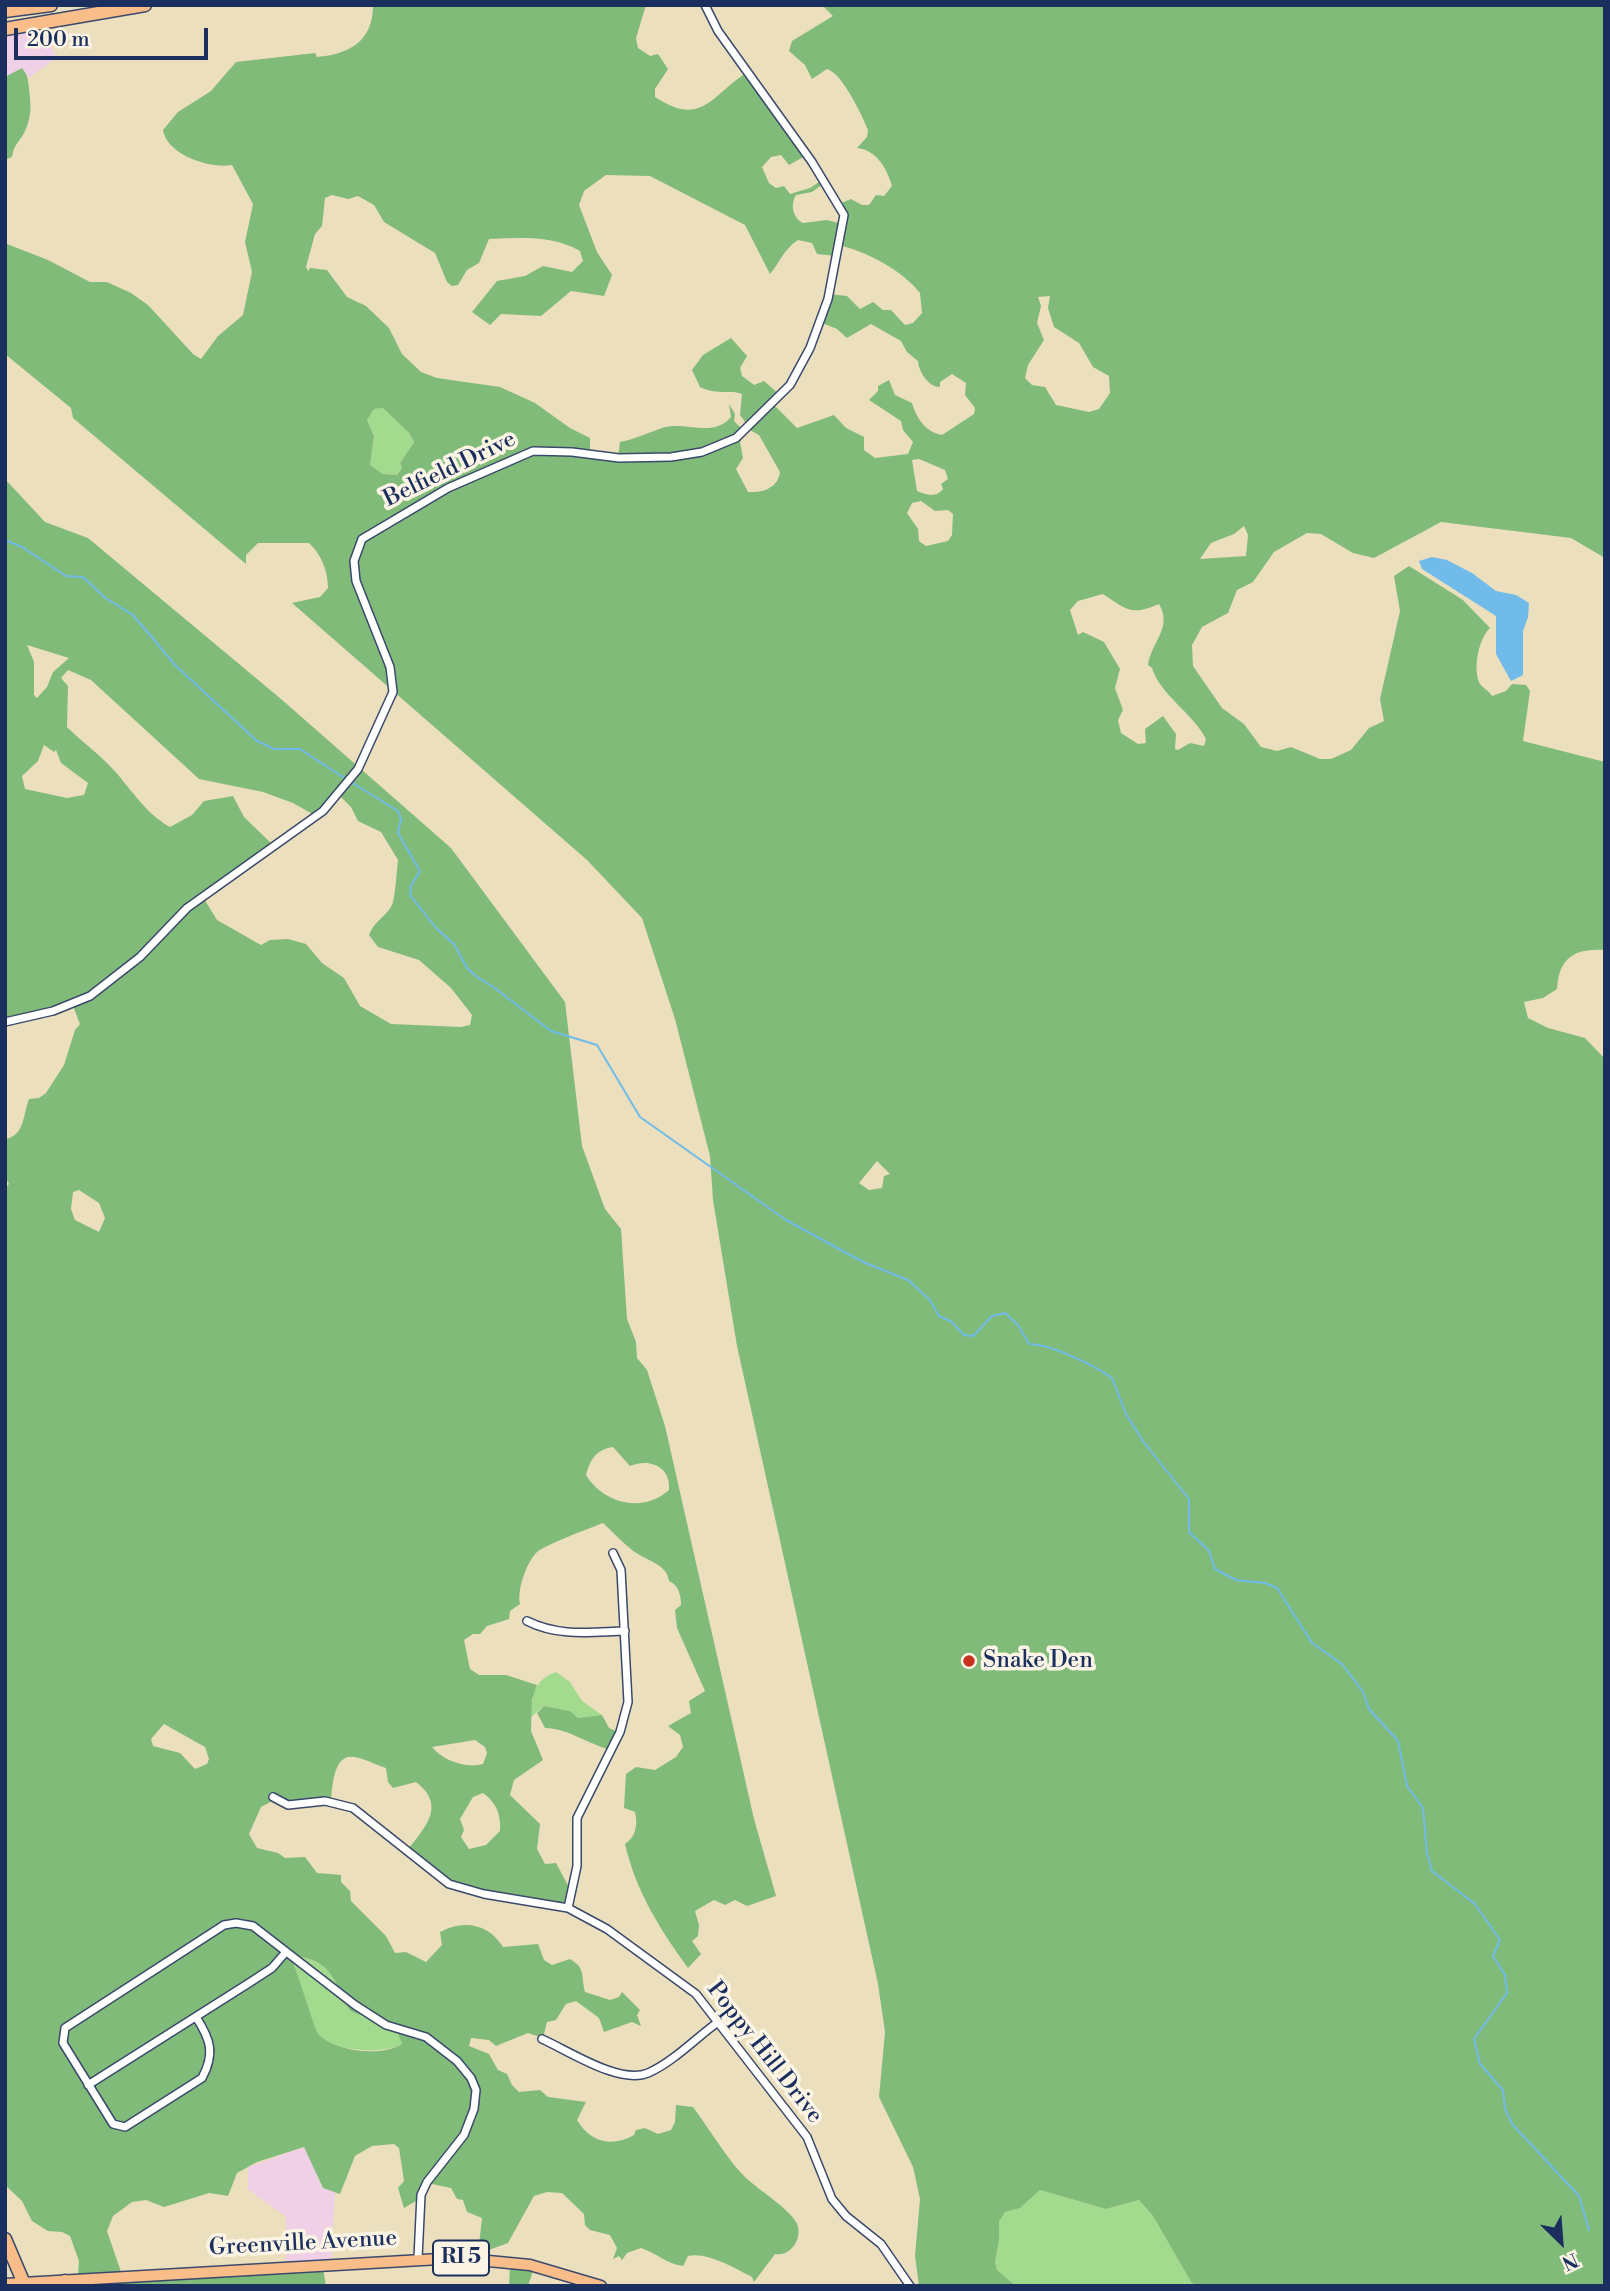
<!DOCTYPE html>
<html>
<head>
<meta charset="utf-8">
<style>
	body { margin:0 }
	#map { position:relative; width:1610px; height:2291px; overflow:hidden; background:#ecdfbd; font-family:"Libre Bodoni",serif }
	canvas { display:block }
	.frame { position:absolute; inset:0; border:7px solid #1b2f5e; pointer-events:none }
	.north { position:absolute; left:1526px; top:2207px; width:70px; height:70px; -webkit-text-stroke:5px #fcf5e5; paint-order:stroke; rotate:155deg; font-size:19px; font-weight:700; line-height:28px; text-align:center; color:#1b2f5e }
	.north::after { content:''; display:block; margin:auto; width:24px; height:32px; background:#1b2f5e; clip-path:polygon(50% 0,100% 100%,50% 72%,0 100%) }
	.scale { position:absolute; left:14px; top:28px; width:194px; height:32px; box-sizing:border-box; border:4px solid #1b2f5e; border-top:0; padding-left:9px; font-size:21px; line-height:24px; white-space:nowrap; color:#1b2f5e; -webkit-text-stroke:5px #fcf5e5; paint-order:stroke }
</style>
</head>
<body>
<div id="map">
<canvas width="1610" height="2291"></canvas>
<div class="frame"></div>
<div class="north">N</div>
<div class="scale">200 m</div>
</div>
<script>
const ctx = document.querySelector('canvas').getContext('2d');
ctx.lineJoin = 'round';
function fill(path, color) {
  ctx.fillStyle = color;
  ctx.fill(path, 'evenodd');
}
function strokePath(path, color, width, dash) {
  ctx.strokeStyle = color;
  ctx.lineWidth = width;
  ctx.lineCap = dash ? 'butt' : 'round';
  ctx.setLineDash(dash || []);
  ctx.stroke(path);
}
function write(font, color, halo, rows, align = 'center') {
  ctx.font = font + ' "Libre Bodoni",serif';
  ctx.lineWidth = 7;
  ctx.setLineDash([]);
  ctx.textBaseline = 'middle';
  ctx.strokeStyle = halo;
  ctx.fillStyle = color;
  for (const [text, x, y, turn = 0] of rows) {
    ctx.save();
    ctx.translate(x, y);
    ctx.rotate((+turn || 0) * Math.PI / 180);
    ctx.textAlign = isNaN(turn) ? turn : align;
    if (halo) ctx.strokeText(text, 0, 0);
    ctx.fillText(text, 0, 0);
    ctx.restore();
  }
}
const built = new Path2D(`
	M 45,28 L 56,58 L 29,78 L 22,68 L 5,77 L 5,34 Z
	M 305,2147 L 322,2188 L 335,2192 L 331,2261 L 286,2263 L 286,2217 L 248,2189 L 248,2167 Z`);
const green = new Path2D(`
	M 383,408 L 409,433 L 414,442 L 400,463 L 402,468 L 397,475 L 383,474 L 370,465 L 374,436 L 367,420 L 374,409 Z
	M 556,1672 L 570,1682 L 582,1701 L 602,1715 L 578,1718 L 570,1711 L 544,1706 L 531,1717 C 532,1695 534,1680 556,1672 Z
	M 301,1957 C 333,1962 335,1985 350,2011 L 396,2029 L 402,2044 C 385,2055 326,2052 316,2031 C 306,2010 303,1985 293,1963 Z
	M 1040,2190 L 1106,2209 L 1139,2200 L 1153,2216 L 1191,2282 L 1196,2286 L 1016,2286 L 997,2270 L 995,2262 L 999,2241 L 999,2222 L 1005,2212 L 1020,2208 Z`);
const forest = new Path2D(`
	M 373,5 L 646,5 L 636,38 L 638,48 L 650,56 L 658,54 L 668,69 L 655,89 L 655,97 C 701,127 709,98 746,73 L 805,156 L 789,165 L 781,155 L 771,157 L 762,167 L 769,183 L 776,188 L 784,186 L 790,194 L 810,188 L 822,180 L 823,184 L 812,192 L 796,195 C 790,205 793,218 803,223 L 827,220 L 842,224 L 839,204 L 851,199 L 862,205 L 869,205 L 876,195 L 884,196 L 892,186 C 887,169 877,150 857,148 L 867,137 L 868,130 C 862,115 842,73 827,69 L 812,79 L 805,65 L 789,51 L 792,41 L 833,16 L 822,5 L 1605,5 L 1605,558 L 1571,538 L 1441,522 L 1374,558 L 1353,553 L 1321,534 L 1307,533 L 1274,552 L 1253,582 L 1237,590 L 1228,613 L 1202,627 L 1192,645 L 1193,666 L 1222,708 L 1244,724 L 1261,747 L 1277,751 L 1291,747 L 1320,759 L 1331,759 L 1351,750 L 1369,728 L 1384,721 L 1380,699 L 1400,611 L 1394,576 L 1409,566 L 1463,600 L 1490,628 C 1479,638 1472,669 1480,684 C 1483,688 1489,691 1492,696 L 1506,691 L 1512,684 L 1526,685 L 1530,691 L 1523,741 L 1605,762 L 1605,950 C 1574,948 1559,958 1557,989 L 1543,998 L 1524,1002 L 1528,1018 L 1548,1028 L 1585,1038 L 1605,1059 L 1605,2286 L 1196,2286 L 1191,2282 L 1153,2216 L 1139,2200 L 1106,2209 L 1040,2190 L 1020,2208 L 1005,2212 L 999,2222 L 999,2241 L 995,2262 L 997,2270 L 1016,2286 L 919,2286 L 915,2256 L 920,2199 L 913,2167 L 879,2097 L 885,2032 L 878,1984 L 737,1346 L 713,1200 L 710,1156 L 675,1019 L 642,918 L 587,860 L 292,603 L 320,597 L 328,588 C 328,571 321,554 309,543 L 258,543 L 246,555 L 246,564 L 73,418 L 71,408 L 5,354 L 7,244 L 48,260 L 90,282 L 107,282 L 131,293 L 148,305 L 193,354 L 201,359 L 218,336 L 243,315 L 252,272 L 245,242 L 253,204 L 232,165 C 210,169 167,155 163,130 L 178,112 L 211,91 L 236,62 L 315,53 L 317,57 C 350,54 373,41 373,5 ZM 606,175 L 650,176 L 745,225 L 770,274 C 780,262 784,249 798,240 L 812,243 L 817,254 L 836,256 L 839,245 C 867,252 902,270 920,293 L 922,313 L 913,323 L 905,325 L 891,310 L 883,310 L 873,302 L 860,309 L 847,296 L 829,294 L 822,323 L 837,329 L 847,338 L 871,324 L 901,341 L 907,352 L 918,361 C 919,373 929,387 940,387 L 940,382 L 952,374 L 966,383 L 965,395 L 975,408 L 974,414 L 942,435 C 924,432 916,416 912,403 L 895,395 L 889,380 L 878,386 L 878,391 L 869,400 L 901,421 L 903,430 L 913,442 L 908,454 L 875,458 L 864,450 L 864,437 L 846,428 L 834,415 L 797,428 L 774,405 L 779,394 L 764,381 L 754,385 L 742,376 L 740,368 L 747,356 L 731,338 L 703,355 L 692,370 L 700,387 C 719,396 730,389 742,394 L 740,415 L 749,427 L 743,430 L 734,421 L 735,414 L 729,404 L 731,417 C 712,439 685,420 662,428 C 647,433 636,439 620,442 L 618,458 L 590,454 L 590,438 L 570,428 L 535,403 L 500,387 L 437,378 L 421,372 L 402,354 L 389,328 L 366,306 L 347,297 L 327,270 L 310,268 L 308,271 L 306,267 L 315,234 L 322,226 L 325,198 L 332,195 L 348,199 L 358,196 L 374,205 L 384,222 L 435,253 L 447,282 L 452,286 L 458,285 L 467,270 L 479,263 L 489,239 C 521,238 552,235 580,251 L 583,261 L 572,272 L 543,266 L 525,276 L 497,281 L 472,312 L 490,325 L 501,314 L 541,316 L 571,291 L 604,296 L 612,275 L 597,252 L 579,205 L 584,191 ZM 1050,296 L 1048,308 L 1054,327 L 1079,343 L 1093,367 L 1109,376 L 1110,393 L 1099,409 L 1089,412 L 1056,405 L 1045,387 L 1032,385 L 1025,378 L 1028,365 L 1044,340 L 1037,323 L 1041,306 L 1038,297 ZM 383,408 L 409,433 L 414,442 L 400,463 L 402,468 L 397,475 L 383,474 L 370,465 L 374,436 L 367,420 L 374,409 ZM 748,429 L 759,435 L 780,472 C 778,488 763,493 748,492 L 736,469 L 743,458 L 740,442 ZM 919,459 L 945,470 L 948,479 L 941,484 L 943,489 C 936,498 927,495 917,491 L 912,460 ZM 921,501 L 935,511 L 948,510 L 953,514 L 952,535 L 948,541 L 926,546 L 919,541 L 918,529 L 907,513 L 912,503 ZM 1244,526 L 1248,535 L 1246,556 L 1200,559 L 1211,543 L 1234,534 ZM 1103,594 C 1127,610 1131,616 1159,604 C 1173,628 1151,642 1148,665 L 1152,668 C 1161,696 1192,712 1206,739 L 1204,746 L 1190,743 L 1178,750 L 1175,749 L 1176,734 L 1163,716 L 1145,729 L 1146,743 L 1138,744 L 1121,733 L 1118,720 L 1123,710 L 1115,688 L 1120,669 L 1104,642 L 1083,632 L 1078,635 L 1070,610 L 1078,601 ZM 877,1161 L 890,1174 L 884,1176 L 882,1188 L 869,1190 L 859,1183 Z
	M 22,68 C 28,76 28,79 29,89 C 31,105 32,117 24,133 C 19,142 13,146 12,157 L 5,160 L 5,77 Z
	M 5,479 L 45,522 L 88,538 L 281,699 L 451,848 L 565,1002 L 582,1146 L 605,1209 L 621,1229 L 627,1319 L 636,1342 L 637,1358 L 647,1370 L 665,1426 L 754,1819 L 776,1896 L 747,1906 L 735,1900 L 725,1905 L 714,1900 L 695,1911 L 699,1925 L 698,1936 L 692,1941 L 701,1954 L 688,1968 C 660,1929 636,1892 625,1844 C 636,1837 638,1824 635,1812 L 624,1808 L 626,1774 L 636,1767 L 655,1770 L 676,1757 L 683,1747 L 680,1735 L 668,1726 L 691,1713 L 689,1701 L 705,1691 L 677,1628 L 675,1610 L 681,1605 C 681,1596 679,1585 669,1581 C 668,1564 644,1560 632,1550 C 622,1542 613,1532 603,1523 C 590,1528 545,1545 537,1552 C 526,1563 517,1590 520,1604 L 510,1611 L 509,1619 L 487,1626 L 480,1634 L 473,1634 L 464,1640 L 470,1669 L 479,1675 L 506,1675 L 537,1685 L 532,1700 L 531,1731 L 543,1760 L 514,1780 L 510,1795 L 540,1824 L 537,1849 L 545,1864 L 556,1863 L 571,1891 L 567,1904 L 463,1887 L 438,1876 L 407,1851 C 425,1827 447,1806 416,1782 L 393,1788 L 388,1782 L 386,1768 C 376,1765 364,1758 354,1757 C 333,1753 332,1789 331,1802 L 285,1806 L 276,1799 L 261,1807 L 249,1834 L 257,1848 L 278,1853 L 285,1858 L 305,1857 L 317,1873 L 341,1875 L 341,1882 L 350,1891 L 351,1901 L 386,1936 L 395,1953 L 406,1952 L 426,1962 L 442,1945 L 440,1932 C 464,1919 489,1924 503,1947 L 538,1944 L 544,1960 L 552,1965 L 570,1959 C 586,1968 581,1977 585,1992 L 610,2000 L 619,1997 L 622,1992 L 640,2010 L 637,2015 L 641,2026 L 632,2022 L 604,2032 L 599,2018 L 576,2001 L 566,2004 L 556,2020 L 547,2022 L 543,2038 L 528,2033 L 496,2046 L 489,2040 L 471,2038 L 469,2046 L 489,2054 L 498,2070 L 507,2074 L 512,2085 L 519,2092 L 540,2090 L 548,2097 L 586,2102 L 577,2120 C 590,2142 612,2148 634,2135 L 636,2130 L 645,2128 L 658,2134 L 671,2130 L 675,2122 L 676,2105 L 693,2107 C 708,2127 728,2160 744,2176 C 758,2190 786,2206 796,2222 C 804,2236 792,2257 775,2254 L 754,2282 L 752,2277 C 734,2268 708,2252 688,2256 L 683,2266 C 666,2264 657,2253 641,2248 L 627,2253 L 622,2260 L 619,2256 L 613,2259 L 617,2248 L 610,2235 L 590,2230 L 585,2225 L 584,2214 L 562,2193 L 547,2192 L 534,2196 L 508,2243 L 478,2254 L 482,2218 L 467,2212 L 463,2200 L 457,2199 L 451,2188 L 432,2184 L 416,2201 L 404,2208 L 398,2188 L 404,2181 L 399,2148 L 394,2144 L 372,2146 L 355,2156 L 340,2194 L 323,2188 L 304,2147 L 257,2162 L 237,2173 L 228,2196 L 209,2193 L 164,2207 L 146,2200 L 132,2202 L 113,2216 L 107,2231 L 121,2272 L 319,2262 L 322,2262 L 326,2286 L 75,2286 L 74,2276 L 78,2275 L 79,2261 L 70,2236 L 62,2232 L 48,2231 L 32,2221 L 22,2201 L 5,2185 L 5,1188 L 9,1184 L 5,1177 L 5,1139 C 25,1136 23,1114 29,1099 L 39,1098 L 46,1093 L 64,1065 L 75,1030 L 80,1024 L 73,1006 L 5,1022 ZM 27,645 L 69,658 L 53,672 L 47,687 L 37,698 L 34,695 L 34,662 ZM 68,670 L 91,680 L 199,779 L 263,792 L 293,803 L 316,816 L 339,795 L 351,807 L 358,821 L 381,832 L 398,860 C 397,870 395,899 392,905 C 386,917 374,921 369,935 L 378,947 L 419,960 L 451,988 L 472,1015 L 470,1025 L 461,1027 L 391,1024 L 360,1006 L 344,978 L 322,963 L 306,944 L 288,939 L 270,940 L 261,945 L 217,920 L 203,897 L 274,846 L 244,817 L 233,796 L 204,801 L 192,815 L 170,827 C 142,811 130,786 108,764 C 95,751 80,740 67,727 L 68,686 L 61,678 ZM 44,745 L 54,752 L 56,750 L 61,763 L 88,783 L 84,795 L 67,798 L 25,789 L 22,776 L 38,761 ZM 79,1190 L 99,1203 L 105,1218 L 99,1232 L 75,1220 L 71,1209 L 73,1192 ZM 613,1447 L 630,1466 C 649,1458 671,1466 669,1490 C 642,1514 603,1503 586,1475 C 591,1458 596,1450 613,1447 ZM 164,1724 L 205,1747 L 209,1759 L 207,1764 L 195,1769 L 180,1753 L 153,1746 L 151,1739 ZM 475,1740 L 485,1747 L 487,1753 L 483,1764 C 466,1769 442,1760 432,1747 ZM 483,1793 C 497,1803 501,1815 500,1831 L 486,1845 L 469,1849 L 461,1837 L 464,1830 L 460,1819 L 473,1797 ZM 301,1957 C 333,1962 335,1985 350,2011 L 396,2029 L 402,2044 C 382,2057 337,2052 319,2035 C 314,2030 299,1975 293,1963 Z
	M 544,1706 L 570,1711 L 578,1718 L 602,1715 L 609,1728 L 620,1733 L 610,1750 C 586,1743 567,1728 545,1728 L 537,1713 Z
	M 510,2264 L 534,2268 L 528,2286 L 509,2286 Z`);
const water = new Path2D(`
	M 1432,557 L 1447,560 L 1472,573 L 1496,591 L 1516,595 L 1529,603 L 1528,617 L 1523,631 L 1523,675 L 1511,681 L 1496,654 L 1496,616 L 1422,569 L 1419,561 Z`);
const stream = new Path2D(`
	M 5,540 L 22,547 L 66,576 L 83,577 L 104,597 L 133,615 L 176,666 L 257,741 L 274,749 L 300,749 L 346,779
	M 351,782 L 398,811 L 401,819 L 398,833 L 420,871 L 411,886 L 410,895 L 436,928 L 454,944 L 467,968 L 477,977 L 492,986 L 551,1031 L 597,1045 L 640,1117 L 786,1220 L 863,1262 L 908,1280 L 930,1300 L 939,1316 L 952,1322 L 964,1335 L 973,1336 L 992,1316 L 1005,1313 L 1018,1325 L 1029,1344 C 1050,1344 1094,1365 1112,1378 L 1126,1414 L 1143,1441 L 1189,1499 L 1189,1532 L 1209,1551 L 1215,1569 L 1236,1580 L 1265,1583 L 1277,1588 L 1312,1643 L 1342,1664 L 1363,1692 L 1369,1709 L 1398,1741 L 1407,1786 L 1423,1808 L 1427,1853 L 1432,1871 L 1475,1904 L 1500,1940 L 1493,1956 L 1505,1975 L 1507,1993 L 1474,2039 L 1480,2064 L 1503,2090 L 1505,2109 L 1513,2125 L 1579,2196 L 1589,2230`);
const minor = new Path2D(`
	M 5,1022 L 53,1011 L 90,996 L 140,957 L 187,908 L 323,811 L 358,769 L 393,692 L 390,667 L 356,581 L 354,561 L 362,539 L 448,488 L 533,451 L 572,452 L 619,458 L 671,457 L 702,452 L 736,438 L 790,385 L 810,348 L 828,299 L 844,215 L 812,162 L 718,31 L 705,5
	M 527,1621 C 559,1637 590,1632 625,1631
	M 273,1797 L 288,1805 L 325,1801 L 353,1808 L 449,1884 L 484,1894 L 568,1908 L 607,1929 L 696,1994 L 807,2137 L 832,2199 L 846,2216 L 881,2244 L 910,2286
	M 568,1908 L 577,1866 L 577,1818 L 620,1732 L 628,1702 L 621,1570 L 613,1553
	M 196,2017 C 211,2040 215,2054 202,2078 L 125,2127 L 113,2124 L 63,2043 L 65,2028 L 224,1925 L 236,1923 L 253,1926 L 355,2005 L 386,2025 L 426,2037 L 457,2061 L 471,2078 L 476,2090 L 474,2109 L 464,2135 L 427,2182 L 421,2195 L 418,2258
	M 542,2039 C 569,2051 620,2085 648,2073 C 673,2062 696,2038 718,2022
	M 88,2085 L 249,1983 L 272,1968 L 285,1953`);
const primary = new Path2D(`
	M 5,2284 L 457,2258 L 530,2265 L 601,2286`);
const trunk = new Path2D(`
	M 5,11 L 51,5
	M 5,29 L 145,5`);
const motorway = new Path2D(`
	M 5,2239 L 25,2286
	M 53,2286 L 65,2281`);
const markers = [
	[969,1661,7,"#c8321e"]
];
const shields = [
	[461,2258,56]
];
const shieldNames = [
	["RI 5",461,2258]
];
const streetNames = [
	["Belfield Drive",450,470,-26],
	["Poppy Hill Drive",764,2053,52],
	["Greenville Avenue",303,2244,-3]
];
const poiNames = [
	["Snake Den",983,1661]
];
fill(built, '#efd0e7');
fill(green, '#a2db8e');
fill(forest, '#81bb79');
fill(water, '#70bbe9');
strokePath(stream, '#70bbe9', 2);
strokePath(minor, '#3a496c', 10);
strokePath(primary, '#3a496c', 13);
strokePath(trunk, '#3a496c', 15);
strokePath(motorway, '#3a496c', 15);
strokePath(minor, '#fff', 7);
strokePath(primary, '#f8bd89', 10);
strokePath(trunk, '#f8bd89', 12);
strokePath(motorway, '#f8bd89', 12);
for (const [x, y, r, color] of markers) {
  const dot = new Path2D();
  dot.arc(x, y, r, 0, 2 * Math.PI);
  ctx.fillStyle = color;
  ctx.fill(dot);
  strokePath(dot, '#fcf5e5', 2.5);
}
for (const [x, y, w] of shields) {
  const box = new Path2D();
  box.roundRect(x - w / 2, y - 17.5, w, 35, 5);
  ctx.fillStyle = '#fcf5e5';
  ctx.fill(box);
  strokePath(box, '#1b2f5e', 2);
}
write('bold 21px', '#1b2f5e', null, shieldNames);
write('23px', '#1b2f5e', '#fcf5e5', streetNames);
write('23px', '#1b2f5e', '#fcf5e5', poiNames, 'left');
</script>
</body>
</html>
